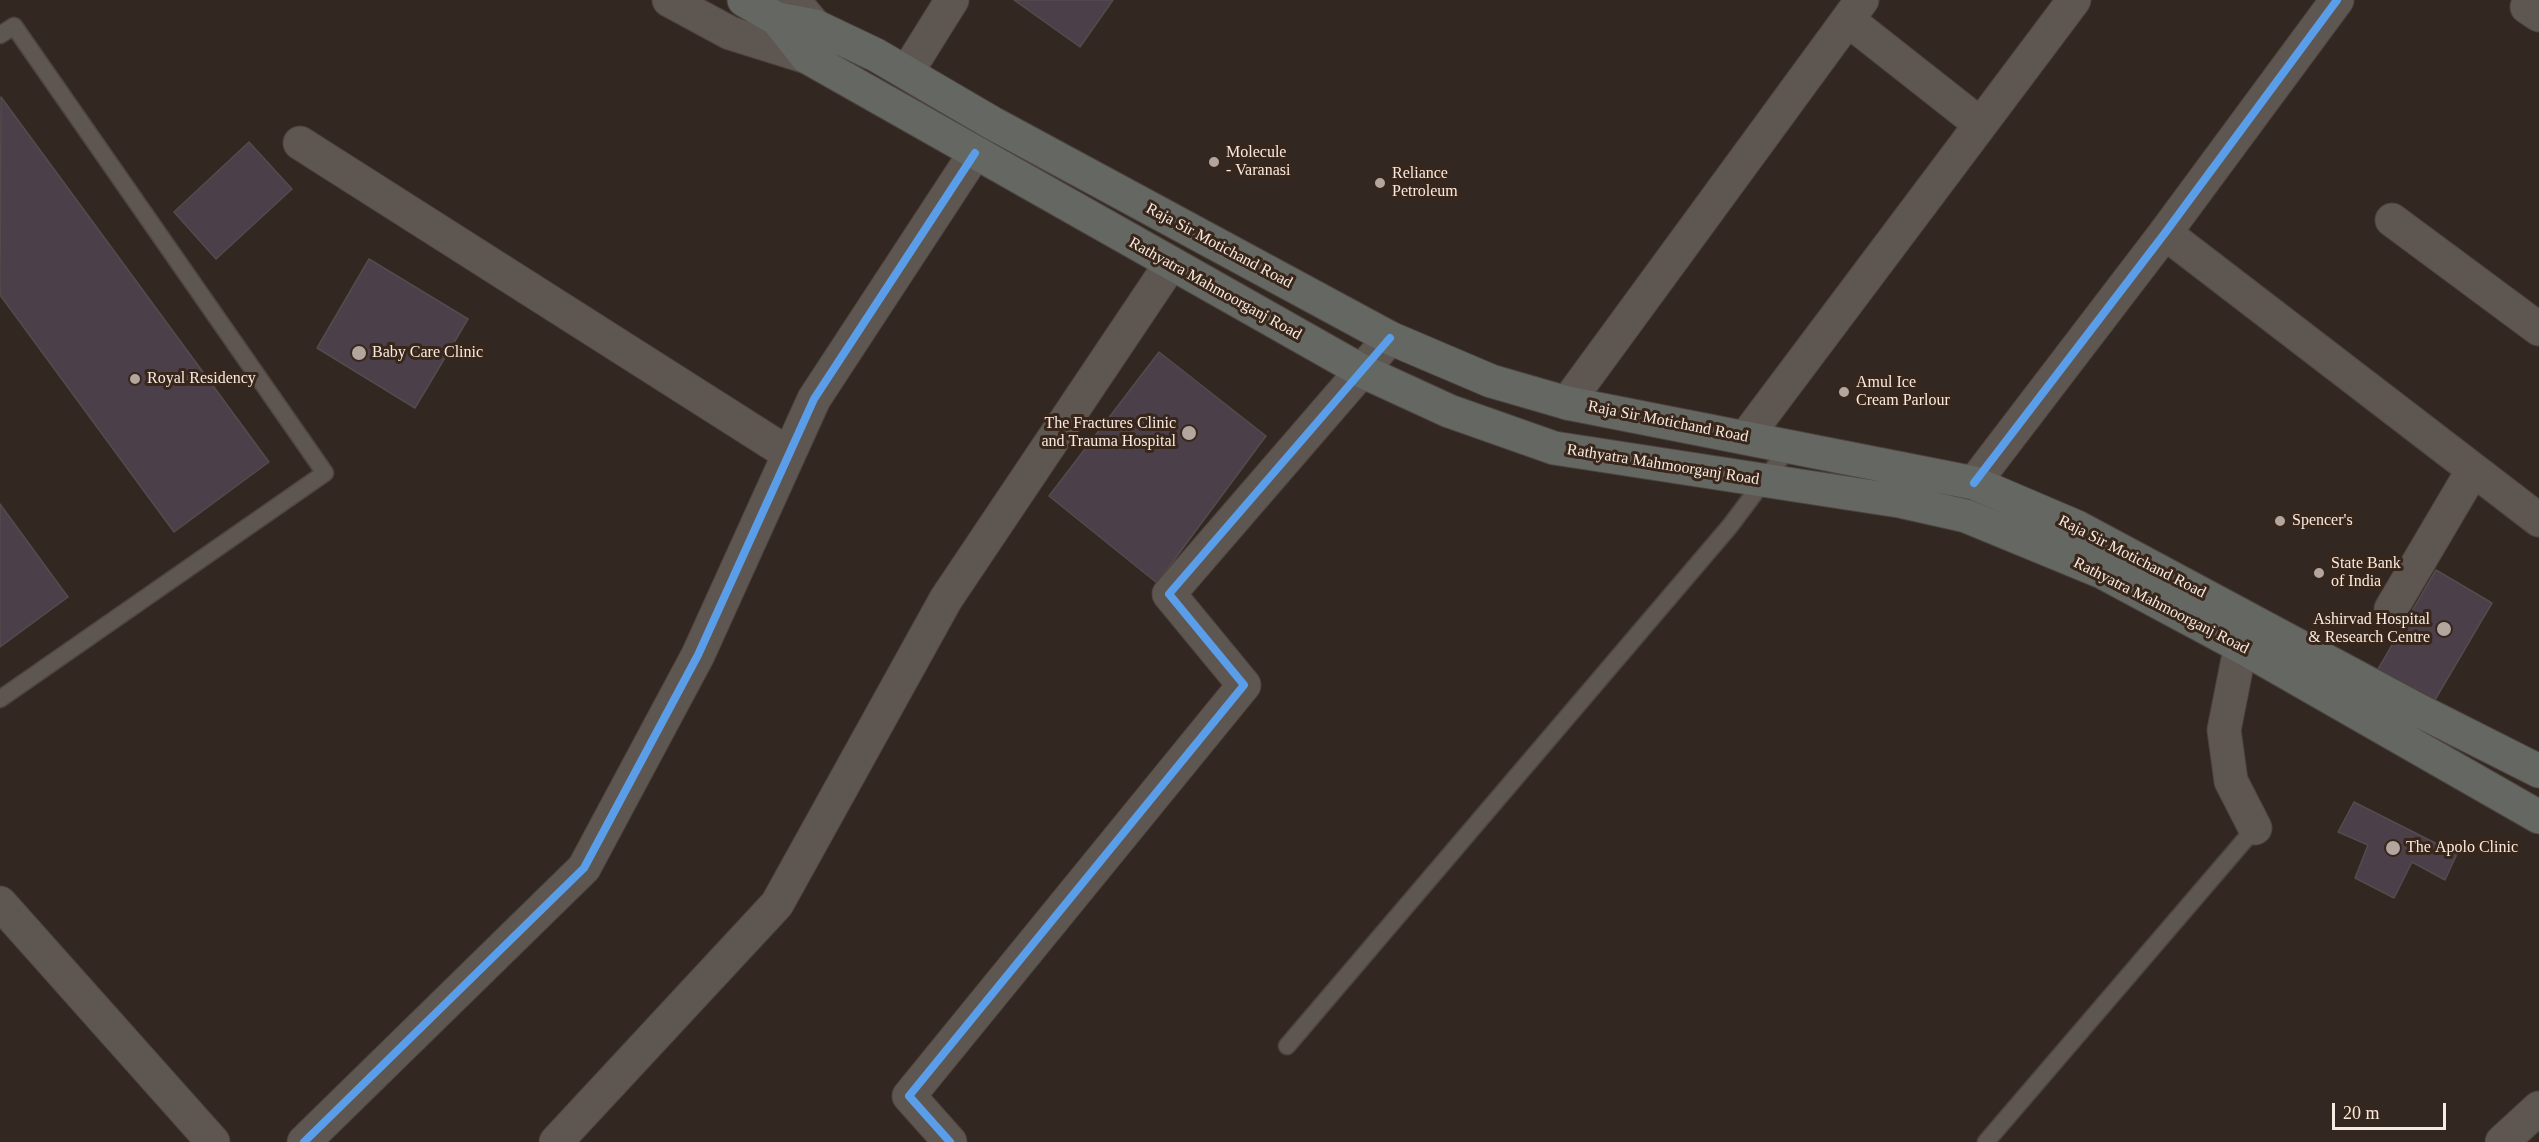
<!DOCTYPE html>
<html>
<head>
<meta charset="utf-8">
<style>
	body { margin:0 }
	#map { position:relative; width:2539px; height:1142px; overflow:hidden; background:#322721; font-family:"Times New Roman",serif }
	canvas { display:block }
	.scale { position:absolute; left:2332px; top:1103px; width:114px; height:27px; box-sizing:border-box; border:3px solid #f7eae1; border-top:0; padding-left:8px; font-size:18px; line-height:21px; white-space:nowrap; color:#f7eae1; -webkit-text-stroke:4px #39261a; paint-order:stroke }
</style>
</head>
<body>
<div id="map">
<canvas width="2539" height="1142"></canvas>
<div class="scale">20 m</div>
</div>
<script>
const ctx = document.querySelector('canvas').getContext('2d');
ctx.lineJoin = 'round';
function fill(path, color) {
  ctx.fillStyle = color;
  ctx.fill(path, 'evenodd');
}
function strokePath(path, color, width, dash) {
  ctx.strokeStyle = color;
  ctx.lineWidth = width;
  ctx.lineCap = dash ? 'butt' : 'round';
  ctx.setLineDash(dash || []);
  ctx.stroke(path);
}
function write(font, color, halo, rows, align = 'center') {
  ctx.font = font + ' "Times New Roman",serif';
  ctx.lineWidth = 6;
  ctx.setLineDash([]);
  ctx.textBaseline = 'middle';
  ctx.strokeStyle = halo;
  ctx.fillStyle = color;
  for (const [text, x, y, turn = 0] of rows) {
    ctx.save();
    ctx.translate(x, y);
    ctx.rotate((+turn || 0) * Math.PI / 180);
    ctx.textAlign = isNaN(turn) ? turn : align;
    if (halo) ctx.strokeText(text, 0, 0);
    ctx.fillText(text, 0, 0);
    ctx.restore();
  }
}
const building = new Path2D(`
	M 1014,0 L 1113,0 L 1080,47 Z
	M 1,97 L 269,462 L 174,532 L 0,295 Z
	M 249,142 L 292,189 L 216,259 L 174,212 Z
	M 369,259 L 468,319 L 415,408 L 317,348 Z
	M 1159,352 L 1266,436 L 1157,583 L 1049,496 Z
	M 0,504 L 68,597 L 0,647 Z
	M 2436,570 L 2492,603 L 2429,710 L 2374,676 Z
	M 2354,802 L 2457,854 L 2445,880 L 2412,862 L 2394,898 L 2355,878 L 2368,845 L 2338,832 Z`);
const service = new Path2D(`
	M 0,35 L 14,26 L 325,473 L 0,699
	M 1287,1046 L 1730,526 L 1790,446
	M 1986,1142 L 2255,828`);
const minor = new Path2D(`
	M 2527,7 L 2539,15
	M 1848,20 L 1980,124
	M 907,72 L 952,0
	M 300,143 L 789,454
	M 2392,220 L 2539,329
	M 2165,233 L 2539,520
	M 1567,403 L 1862,0
	M 1746,437 L 2074,0
	M 1974,483 L 2165,233 L 2337,0
	M 2391,609 L 2473,470
	M 2246,619 L 2224,730 L 2231,781 L 2255,828
	M 0,903 L 213,1142
	M 304,1142 L 584,868 L 698,655 L 814,399 L 975,153
	M 556,1142 L 777,904 L 946,599 L 1170,265
	M 950,1142 L 909,1096 L 1244,685 L 1169,594 L 1390,338
	M 2502,1142 L 2539,1108`);
const tertiary = new Path2D(`
	M 669,0 L 730,33 L 807,57
	M 793,0 L 815,26`);
const primary = new Path2D(`
	M 744,0 L 777,19 L 815,26 L 876,55 L 994,124 L 1390,338 L 1491,381 L 1567,403 L 1974,483 L 2077,527 L 2420,711 L 2539,771
	M 777,19 L 807,57 L 1362,371 L 1449,411 L 1554,448 L 1899,501 L 1966,516 L 2102,572 L 2240,646 L 2539,817`);
const cycleway = new Path2D(`
	M 1974,483 L 2165,233 L 2337,0
	M 304,1142 L 584,868 L 698,655 L 814,399 L 975,153
	M 950,1142 L 909,1096 L 1244,685 L 1169,594 L 1390,338`);
const markers = [
	[1214,162,6,"#b2a69e"],
	[1380,183,6,"#b2a69e"],
	[359,353,8,"#b2a69e"],
	[135,379,6,"#b2a69e"],
	[1844,392,6,"#b2a69e"],
	[1189,433,8,"#b2a69e"],
	[2280,521,6,"#b2a69e"],
	[2319,573,6,"#b2a69e"],
	[2444,629,8,"#b2a69e"],
	[2393,848,8,"#b2a69e"]
];
const poiNames = [
	["Molecule",1226,153],
	["- Varanasi",1226,171],
	["Reliance",1392,174],
	["Petroleum",1392,192],
	["Baby Care Clinic",372,353],
	["Royal Residency",147,379],
	["Amul Ice",1856,383],
	["Cream Parlour",1856,401],
	["The Fractures Clinic",1176,424,"right"],
	["and Trauma Hospital",1176,442,"right"],
	["Spencer's",2292,521],
	["State Bank",2331,564],
	["of India",2331,582],
	["Ashirvad Hospital",2430,620,"right"],
	["& Research Centre",2430,638,"right"],
	["The Apolo Clinic",2406,848]
];
const streetNames = [
	["Raja Sir Motichand Road",1219,246,28],
	["Rathyatra Mahmoorganj Road",1215,289,29],
	["Raja Sir Motichand Road",1668,422,11],
	["Rathyatra Mahmoorganj Road",1663,465,9],
	["Raja Sir Motichand Road",2132,557,27],
	["Rathyatra Mahmoorganj Road",2161,606,27]
];
fill(building, '#4b3f49');
strokePath(building, '#534c4d', 1.5);
strokePath(service, '#4d443f', 19);
strokePath(minor, '#4d443f', 35);
strokePath(tertiary, '#4d443f', 35);
strokePath(primary, '#4d443f', 35);
strokePath(service, '#5e5651', 16);
strokePath(minor, '#5e5651', 33);
strokePath(tertiary, '#5e5651', 33);
strokePath(primary, '#656862', 33);
strokePath(cycleway, '#5a9eea', 8);
for (const [x, y, r, color] of markers) {
  const dot = new Path2D();
  dot.arc(x, y, r, 0, 2 * Math.PI);
  ctx.fillStyle = color;
  ctx.fill(dot);
  strokePath(dot, '#39261a', 2);
}
write('16px', '#f7eae1', '#39261a', poiNames, 'left');
write('16px', '#f7eae1', '#39261a', streetNames);
</script>
</body>
</html>
